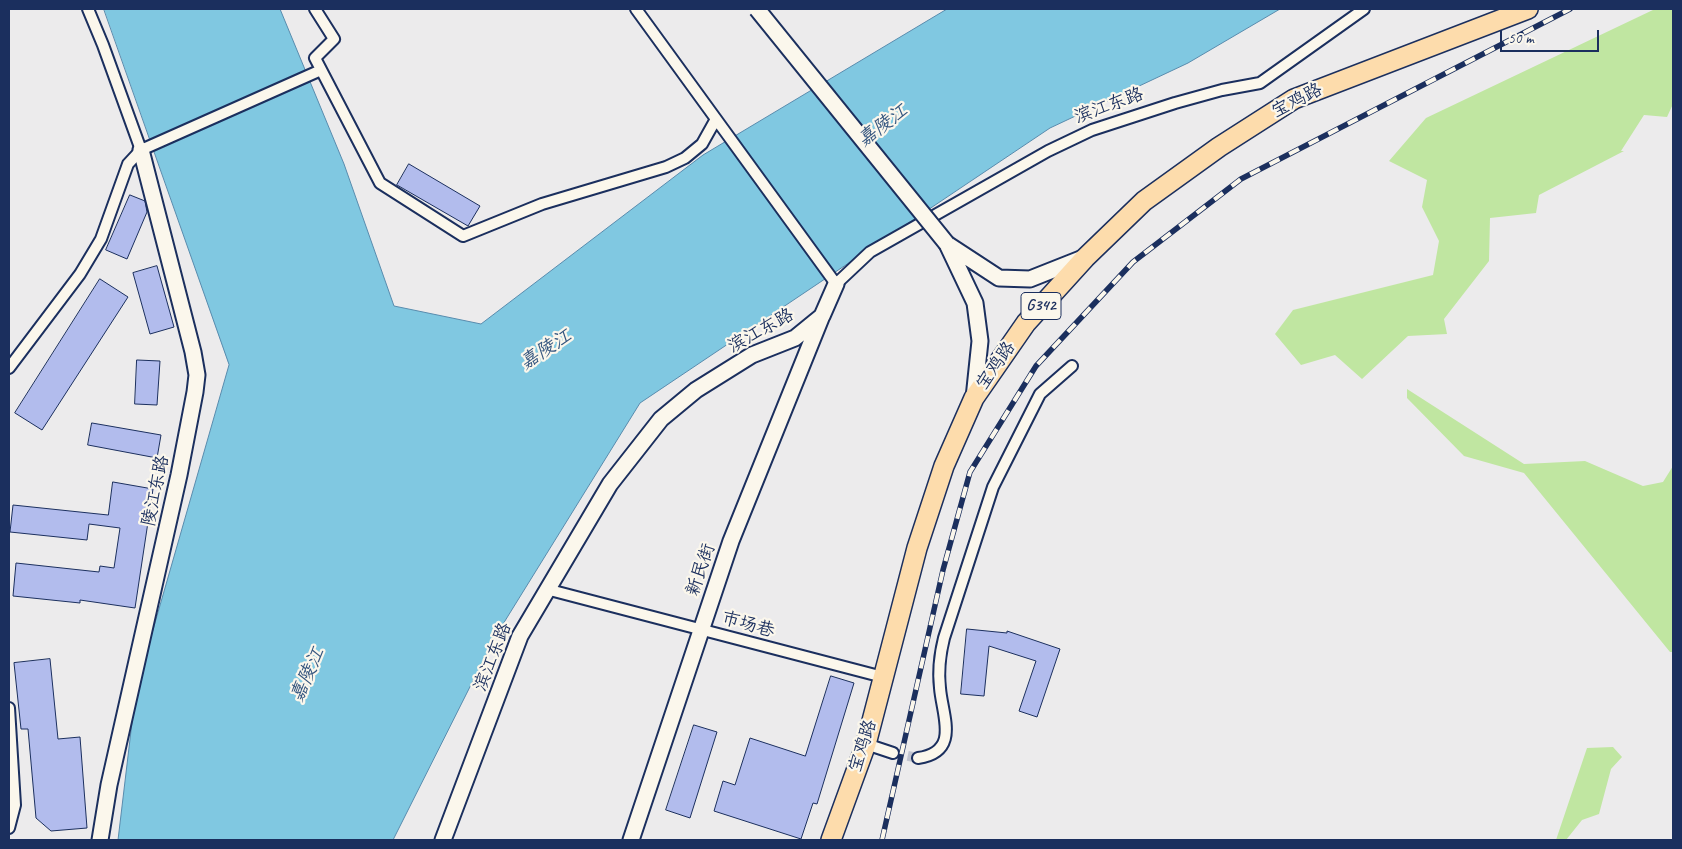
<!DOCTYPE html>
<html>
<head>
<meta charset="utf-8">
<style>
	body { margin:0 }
	#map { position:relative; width:1682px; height:849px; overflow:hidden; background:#ecebec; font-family:Caveat,sans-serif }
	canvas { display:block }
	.frame { position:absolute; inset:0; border:10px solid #1b2f5e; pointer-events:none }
	.scale { position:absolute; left:1500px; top:30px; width:99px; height:22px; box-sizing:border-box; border:2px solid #1b2f5e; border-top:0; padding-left:6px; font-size:15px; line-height:18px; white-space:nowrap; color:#1b2f5e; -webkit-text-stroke:4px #fbf7ec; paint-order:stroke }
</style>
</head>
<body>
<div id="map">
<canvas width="1682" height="849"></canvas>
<div class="frame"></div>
<div class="scale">50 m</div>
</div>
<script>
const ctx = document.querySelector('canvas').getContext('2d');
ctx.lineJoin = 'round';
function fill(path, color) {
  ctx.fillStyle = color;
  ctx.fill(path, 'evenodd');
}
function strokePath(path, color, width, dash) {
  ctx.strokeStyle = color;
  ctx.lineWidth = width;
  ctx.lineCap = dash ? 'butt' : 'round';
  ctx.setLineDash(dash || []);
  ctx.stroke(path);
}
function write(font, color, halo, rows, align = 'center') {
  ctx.font = font + ' Caveat,"LXGW WenKai TC",sans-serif';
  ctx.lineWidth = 4.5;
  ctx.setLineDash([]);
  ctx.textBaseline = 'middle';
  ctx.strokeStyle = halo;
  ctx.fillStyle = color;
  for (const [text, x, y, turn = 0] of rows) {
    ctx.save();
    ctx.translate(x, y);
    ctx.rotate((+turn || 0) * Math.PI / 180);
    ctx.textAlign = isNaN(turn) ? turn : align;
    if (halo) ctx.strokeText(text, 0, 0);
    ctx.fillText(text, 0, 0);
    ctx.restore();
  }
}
const green = new Path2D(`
	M 1655,9 L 1673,9 L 1673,104 L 1667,117 L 1644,115 L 1621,151 L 1624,151 L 1539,195 L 1536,213 L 1490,218 L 1489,261 L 1444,319 L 1447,334 L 1408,336 L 1362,379 L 1335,355 L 1301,365 L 1275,334 L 1293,310 L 1433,275 L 1439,241 L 1422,207 L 1427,180 L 1389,161 L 1426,118 Z
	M 1407,389 L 1524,464 L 1585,461 L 1643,486 L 1663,482 L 1673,466 L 1673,652 L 1670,652 L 1524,473 L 1464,456 L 1407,398 Z
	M 1613,747 L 1622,757 L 1611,769 L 1599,814 L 1582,820 L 1566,840 L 1556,840 L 1587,748 Z`);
const water = new Path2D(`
	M 104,9 L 280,9 L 344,164 L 394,306 L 481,324 L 703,155 L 947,9 L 1280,9 L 1188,63 L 1050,128 L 640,403 L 495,637 L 393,840 L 118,840 L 136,689 L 229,365 Z`);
const building = new Path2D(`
	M 409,164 L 480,206 L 468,226 L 397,185 Z
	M 130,195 L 145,201 L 147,212 L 127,259 L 106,250 Z
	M 157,266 L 174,327 L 150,334 L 133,273 Z
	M 100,279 L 128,297 L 42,430 L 15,413 Z
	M 137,360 L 160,361 L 157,405 L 135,404 Z
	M 92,423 L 161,435 L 157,458 L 88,445 Z
	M 113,482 L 153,489 L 135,608 L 80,600 L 80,603 L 13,596 L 16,563 L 99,572 L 100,566 L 114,568 L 120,528 L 89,524 L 87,540 L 10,532 L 13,505 L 108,515 Z
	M 967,629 L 1007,633 L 1007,631 L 1060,649 L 1037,717 L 1019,711 L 1036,661 L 989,646 L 984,696 L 961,694 Z
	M 50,659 L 58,739 L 80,737 L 87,828 L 51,831 L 36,818 L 28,729 L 21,729 L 14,663 Z
	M 831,676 L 854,683 L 817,804 L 813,803 L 801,839 L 714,811 L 723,781 L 735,785 L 750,738 L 805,756 Z
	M 694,725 L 717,732 L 690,818 L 666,810 Z`);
const streetTunnel = new Path2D(`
	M 893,753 L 918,758`);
const street = new Path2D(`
	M 88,9 L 103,45 L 141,150
	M 315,9 L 334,39 L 315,58 L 380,183 L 463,236 L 542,204 L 666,167 L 685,158 L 702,144 L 716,119
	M 636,9 L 836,284 L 870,252 L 1048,151 L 1092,130 L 1175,103 L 1222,90 L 1260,83 L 1364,9
	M 9,368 L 80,274 L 101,239 L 128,164 L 141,150 L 321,70
	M 546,589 L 883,677
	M 9,708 L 15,805 L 9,828
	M 866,744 L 893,753
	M 918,758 C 961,752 942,715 940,688 C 938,671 940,654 944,638 L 993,487 L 1040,394 L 1072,366`);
const secondary = new Path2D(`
	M 974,398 L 980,341 L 975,303 L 947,244 L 999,278 L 1030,279 L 1083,258
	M 100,840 L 109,785 L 179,475 L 195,392 L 197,375 L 193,352 L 141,150
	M 443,840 L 520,636 L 610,484 L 661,419 L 696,390 L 752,355 L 795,338 L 822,316 L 836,284
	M 631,840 L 731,541 L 821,318`);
const highway = new Path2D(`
	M 831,840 L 866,744 L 917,548 L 944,466 L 974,398 L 1026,323 L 1085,258 L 1144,201 L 1219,147 L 1294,99 L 1528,9`);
const rail = new Path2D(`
	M 882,840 L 943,570 L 970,472 L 1036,366 L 1133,262 L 1241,179 L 1570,9`);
const secondaryBridge = new Path2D(`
	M 757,9 L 947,244`);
const shields = [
	[1041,306,40]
];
const shieldNames = [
	["G342",1041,306]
];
const streetNames = [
	["宝鸡路",1297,101,-27],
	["滨江东路",1109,106,-20],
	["滨江东路",761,331,-29],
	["宝鸡路",996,366,-55],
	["陵江东路",156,491,-78],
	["新民街",701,570,-71],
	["市场巷",748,625,15],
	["滨江东路",493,657,-68],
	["宝鸡路",863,746,-72]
];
const waterNames = [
	["嘉陵江",883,126,-37],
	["嘉陵江",546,350,-33],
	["嘉陵江",308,675,-66]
];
fill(green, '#c0e6a1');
fill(water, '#80c8e1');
strokePath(water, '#588bad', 1);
fill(building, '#b2bced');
strokePath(building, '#1b2f5e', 1);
strokePath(streetTunnel, '#c2c5d0', 10, [10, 5]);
strokePath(street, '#1b2f5e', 14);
strokePath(secondary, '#1b2f5e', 19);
strokePath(highway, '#1b2f5e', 22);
strokePath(street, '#fbf7ec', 10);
strokePath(secondary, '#fbf7ec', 15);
strokePath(highway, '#fddcac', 19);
strokePath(rail, '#1b2f5e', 5.5);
strokePath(rail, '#fbf7ec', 4, [11]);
strokePath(secondaryBridge, '#1b2f5e', 19, []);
strokePath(secondaryBridge, '#fbf7ec', 15);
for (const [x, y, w] of shields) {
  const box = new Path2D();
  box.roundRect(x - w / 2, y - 13.5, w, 27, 4);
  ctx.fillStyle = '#fbf7ec';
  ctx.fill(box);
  strokePath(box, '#1b2f5e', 1);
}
write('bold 16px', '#1b2f5e', null, shieldNames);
write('18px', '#1b2f5e', '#fbf7ec', streetNames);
write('italic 19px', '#34557f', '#fbf7ec', waterNames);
</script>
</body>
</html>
